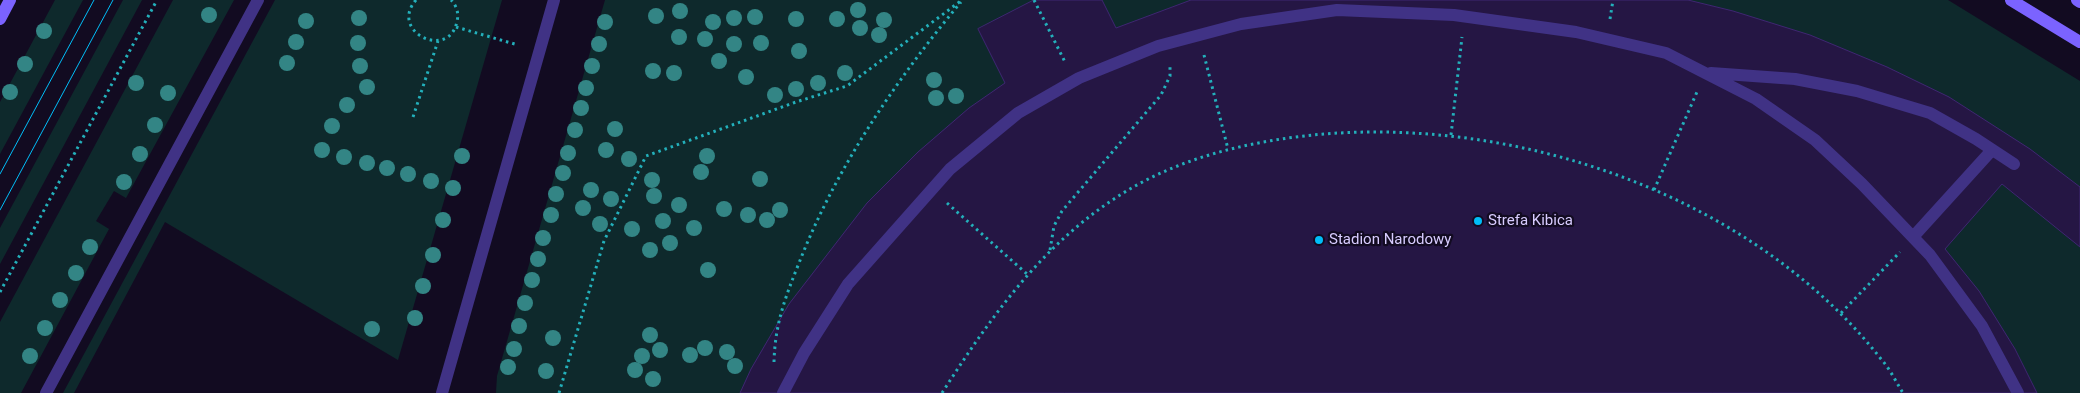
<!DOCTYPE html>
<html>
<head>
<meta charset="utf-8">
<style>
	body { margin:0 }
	canvas { display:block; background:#120b21 }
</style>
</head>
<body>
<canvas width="2080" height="393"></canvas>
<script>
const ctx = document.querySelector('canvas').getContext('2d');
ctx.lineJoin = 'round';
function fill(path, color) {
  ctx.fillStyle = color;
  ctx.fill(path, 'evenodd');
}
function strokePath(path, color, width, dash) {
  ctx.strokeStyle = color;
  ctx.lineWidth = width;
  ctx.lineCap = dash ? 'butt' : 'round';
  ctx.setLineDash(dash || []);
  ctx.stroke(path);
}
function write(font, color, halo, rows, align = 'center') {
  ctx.font = font + ' Roboto,sans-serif';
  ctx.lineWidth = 4.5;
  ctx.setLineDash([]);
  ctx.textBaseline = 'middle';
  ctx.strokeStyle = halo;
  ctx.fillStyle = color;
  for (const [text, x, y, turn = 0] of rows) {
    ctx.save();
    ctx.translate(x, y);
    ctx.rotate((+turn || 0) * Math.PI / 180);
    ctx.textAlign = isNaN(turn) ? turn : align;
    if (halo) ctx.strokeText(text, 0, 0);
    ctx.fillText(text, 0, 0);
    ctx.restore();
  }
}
const green = new Path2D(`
	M 55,0 L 83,0 L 0,154 L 0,102 Z
	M 123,0 L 142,0 L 0,264 L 0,228 Z
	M 173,0 L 234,0 L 126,198 L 114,191 L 96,221 L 109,229 L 21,393 L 0,393 L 0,322 Z
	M 275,0 L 502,0 L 398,360 L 165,222 L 74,393 L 63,393 Z
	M 605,0 L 1948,0 L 2080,81 L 2080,393 L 496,393 L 497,376 Z`);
const building = new Path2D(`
	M 1034,0 L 1102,0 L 1116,28 L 1191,0 L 1688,0 L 1733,11 L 1810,35 L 1887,67 L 1949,97 L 2030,149 L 2080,187 L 2080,247 L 2002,184 L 1945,249 L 1979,291 L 2015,349 L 2037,393 L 740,393 L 751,369 L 789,304 L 867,203 L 918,152 L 969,108 L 1005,83 L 978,29 Z`);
const path = new Path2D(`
	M 416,0 C 388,32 450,61 457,21 C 459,14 457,6 451,0
	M 1034,0 L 1065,62
	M 1610,19 L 1613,0
	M 456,27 L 518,45
	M 1204,55 L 1228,149
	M 413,117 L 438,41
	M 1451,135 L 1462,37
	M 1654,190 L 1697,92
	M 947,203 L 1027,274
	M 1050,250 L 1054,226 L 1062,211 L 1161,95 L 1170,76 L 1170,65
	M 0,292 L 157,0
	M 1841,313 L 1900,252
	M 774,362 C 775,324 785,298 799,263 C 836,168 895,81 961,2
	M 559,393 L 604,241 L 646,156 L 796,102 L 847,86 L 962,0
	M 942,393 C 990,318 1041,246 1117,197 C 1175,159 1245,142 1313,135 C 1517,115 1752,195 1881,359 C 1890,369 1896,382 1903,393`);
const lane = new Path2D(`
	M 46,393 L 258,0
	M 442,393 L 554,0`);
const street = new Path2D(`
	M 1711,73 L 1795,79 L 1857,91 L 1930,113 L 1976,139 L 2014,164
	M 1913,237 L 1992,150
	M 783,393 L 804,353 L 848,284 L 950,169 L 1018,113 L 1079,78 L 1158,46 L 1241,24 L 1337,10 L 1454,15 L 1576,32 L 1666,53 L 1756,99 L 1815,140 L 1862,184 L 1930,255 L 1982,326 L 2018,393`);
const secondary = new Path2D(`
	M 2011,0 L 2080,42
	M 2077,0 L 2080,2
	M 0,19 L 10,0`);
const tram = new Path2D(`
	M 0,174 L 94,0
	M 0,210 L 113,0`);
const trees = [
	[858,10],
	[680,11],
	[209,15],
	[656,16],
	[755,17],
	[359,18],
	[734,18],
	[796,19],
	[837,19],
	[884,20],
	[306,21],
	[605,22],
	[713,22],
	[860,28],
	[44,31],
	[879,35],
	[679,37],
	[705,39],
	[296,42],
	[358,43],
	[761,43],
	[599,44],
	[734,44],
	[799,51],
	[719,61],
	[287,63],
	[25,64],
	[360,66],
	[592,66],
	[653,71],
	[674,73],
	[845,73],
	[746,77],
	[934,80],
	[136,83],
	[818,83],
	[367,87],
	[586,88],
	[796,89],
	[10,92],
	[168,93],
	[775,95],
	[956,96],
	[936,98],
	[347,105],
	[581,108],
	[155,125],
	[332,126],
	[615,129],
	[575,130],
	[322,150],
	[606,150],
	[568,153],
	[140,154],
	[462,156],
	[707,156],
	[344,157],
	[629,159],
	[367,163],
	[387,168],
	[701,172],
	[563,173],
	[408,174],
	[760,179],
	[652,180],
	[431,181],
	[124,182],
	[453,188],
	[591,190],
	[556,194],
	[654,196],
	[611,199],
	[679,205],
	[583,208],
	[724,209],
	[780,210],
	[551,215],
	[748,215],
	[443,220],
	[767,220],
	[663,221],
	[600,224],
	[694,228],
	[632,229],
	[543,238],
	[670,243],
	[90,247],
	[650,250],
	[433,255],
	[538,259],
	[708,270],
	[76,273],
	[532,280],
	[423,286],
	[60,300],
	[525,303],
	[415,318],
	[519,326],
	[45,328],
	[372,329],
	[650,335],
	[553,338],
	[705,348],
	[514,349],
	[660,350],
	[727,352],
	[690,355],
	[30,356],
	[642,356],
	[735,366],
	[508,367],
	[635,370],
	[546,371],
	[653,379]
];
const markers = [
	[1478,221,5,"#00bdf7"],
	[1319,240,5,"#00bdf7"]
];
const poiNames = [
	["Strefa Kibica",1488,221],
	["Stadion Narodowy",1329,240]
];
fill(green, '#0e292c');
fill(building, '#251644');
strokePath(building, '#3f2672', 1);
strokePath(path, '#23b0bb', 3, [2.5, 4]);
strokePath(lane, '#403285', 12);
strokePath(street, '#403285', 12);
strokePath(secondary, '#7b63ff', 12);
strokePath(tram, '#00bdf7', 1);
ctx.fillStyle = '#338585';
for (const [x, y] of trees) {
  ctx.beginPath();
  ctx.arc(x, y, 8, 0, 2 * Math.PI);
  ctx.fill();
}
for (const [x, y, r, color] of markers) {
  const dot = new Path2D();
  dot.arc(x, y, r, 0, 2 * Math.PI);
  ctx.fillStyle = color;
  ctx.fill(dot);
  strokePath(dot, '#120b21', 2);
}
write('15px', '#d8ccff', '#120b21', poiNames, 'left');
</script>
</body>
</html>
